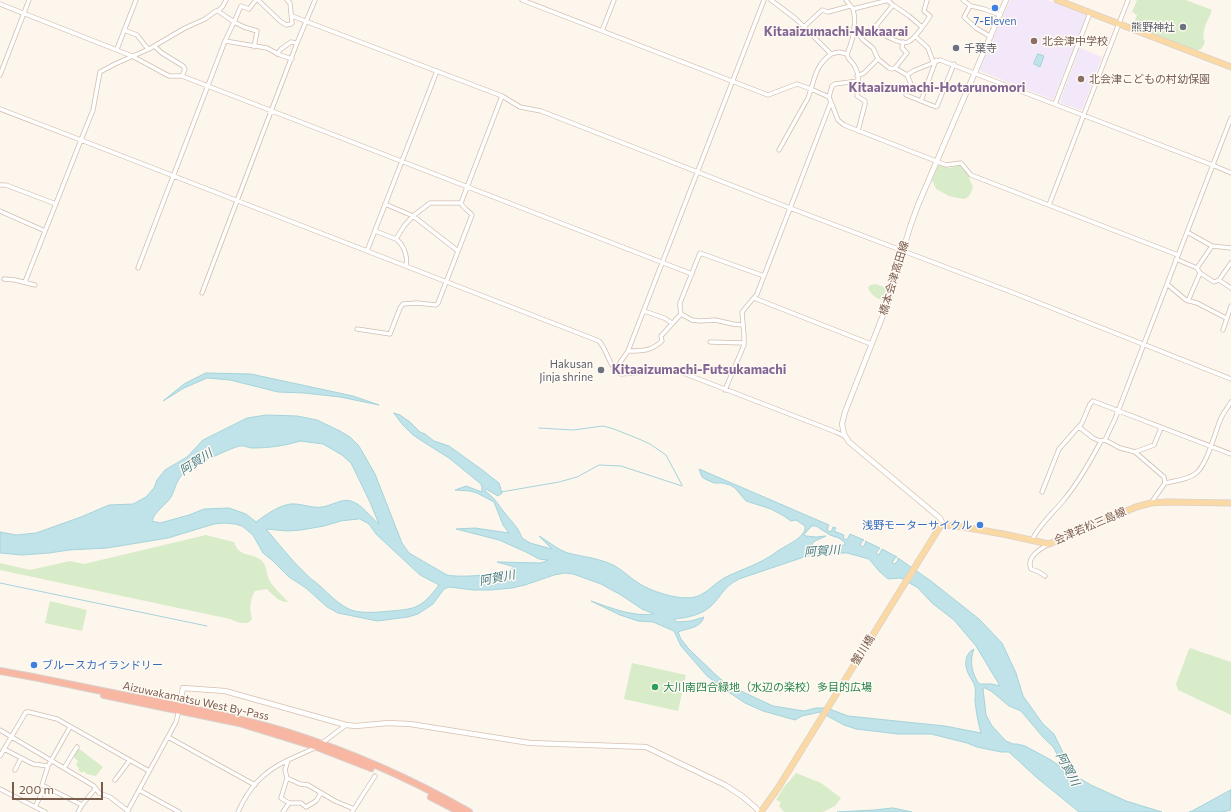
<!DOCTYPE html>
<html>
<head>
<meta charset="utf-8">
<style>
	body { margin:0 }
	#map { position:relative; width:1231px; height:812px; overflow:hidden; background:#fdf6ec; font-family:Commissioner,sans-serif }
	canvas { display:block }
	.scale { position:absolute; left:12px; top:782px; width:91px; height:18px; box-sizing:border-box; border:2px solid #7a5c4d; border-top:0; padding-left:5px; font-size:12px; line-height:14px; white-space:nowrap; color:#7a5c4d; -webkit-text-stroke:3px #fffaf3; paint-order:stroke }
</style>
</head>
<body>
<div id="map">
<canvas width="1231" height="812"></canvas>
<div class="scale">200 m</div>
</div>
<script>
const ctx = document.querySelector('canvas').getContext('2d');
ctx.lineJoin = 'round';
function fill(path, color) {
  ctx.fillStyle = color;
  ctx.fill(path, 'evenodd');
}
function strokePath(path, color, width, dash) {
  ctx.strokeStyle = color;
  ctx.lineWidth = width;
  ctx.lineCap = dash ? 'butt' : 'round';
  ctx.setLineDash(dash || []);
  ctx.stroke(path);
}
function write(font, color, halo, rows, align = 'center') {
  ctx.font = font + ' Commissioner,"Noto Sans JP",sans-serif';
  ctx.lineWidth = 3;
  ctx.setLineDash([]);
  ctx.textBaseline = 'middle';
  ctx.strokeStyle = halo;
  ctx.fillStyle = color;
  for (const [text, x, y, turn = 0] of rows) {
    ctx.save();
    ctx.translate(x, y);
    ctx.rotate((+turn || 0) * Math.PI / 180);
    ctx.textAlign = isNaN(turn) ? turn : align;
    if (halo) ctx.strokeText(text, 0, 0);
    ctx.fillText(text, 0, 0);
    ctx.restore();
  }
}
const education = new Path2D(`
	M 1010,0 L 1047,0 L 1087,15 L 1053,100 L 980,71 L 981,67 Z
	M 1080,48 L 1102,57 L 1082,110 L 1080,110 L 1061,103 L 1060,101 Z`);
const green = new Path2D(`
	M 1137,0 L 1186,0 L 1212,10 C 1208,21 1200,32 1205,43 L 1201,49 L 1196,51 L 1133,26 L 1137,15 L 1132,12 Z
	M 939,164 L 949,168 L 960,165 L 963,167 L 969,176 L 969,178 L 973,187 L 972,190 L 969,196 L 965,199 L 957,198 L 949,196 L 936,189 L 932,180 Z
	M 876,284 L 889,289 L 886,300 C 877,300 872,296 868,288 L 870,285 Z
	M 206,535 L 234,542 C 239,558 251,552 261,560 C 268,566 266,577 271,583 C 276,590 283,596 288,602 C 280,603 273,595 267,589 L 255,591 C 250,600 249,608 252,619 L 248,623 L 240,623 L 230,619 L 0,570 L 0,563 L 30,570 L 70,561 L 84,564 Z
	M 50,601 L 87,610 L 82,631 L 45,623 Z
	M 1190,648 L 1231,662 L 1231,715 L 1178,690 L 1176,684 L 1189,649 Z
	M 632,663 L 686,675 L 678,711 L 624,699 Z
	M 78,748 L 103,767 L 96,776 L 87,774 L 83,771 L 82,773 L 78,770 L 79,768 L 76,765 L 78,761 L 72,756 Z
	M 796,773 L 821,783 L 841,798 L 835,806 L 823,812 L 784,812 L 779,806 L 781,802 L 776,800 L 784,787 Z`);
const water = new Path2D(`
	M 1038,54 L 1044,56 L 1040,67 L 1034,64 Z
	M 206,373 L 251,374 L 353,396 L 379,405 L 340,397 L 304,393 L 278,392 L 230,380 L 207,378 L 184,388 L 163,401 L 184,384 Z
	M 394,413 L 400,415 L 410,422 L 420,432 L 425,434 L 434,441 L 449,446 L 481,469 L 499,483 L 502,493 L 498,496 L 486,489 L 485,491 C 495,498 497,503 504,512 C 511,521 519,528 522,538 L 530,543 L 552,549 L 539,536 C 548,541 558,550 568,553 C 583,557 600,558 615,566 C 624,571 631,579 640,584 C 653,592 683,602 698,596 C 708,592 716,582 726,577 C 742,569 760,564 775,553 C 783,546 807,538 805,526 L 796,520 L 791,521 L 784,516 L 771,509 L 746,501 L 735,488 L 730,485 L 722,483 L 714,483 L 705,479 L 702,477 L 699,469 L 829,525 L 827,530 L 831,532 L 833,527 L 836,528 L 834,531 L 844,535 L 843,538 L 847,540 L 850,534 L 864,540 L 862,541 L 860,545 L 863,547 L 866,542 L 865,541 L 880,548 L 879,549 L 876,553 L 879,555 L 882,549 L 897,557 L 895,558 L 892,563 L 895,564 L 898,560 L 898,558 L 931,581 L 979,619 L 1002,643 L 1016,673 L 1023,696 L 1043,724 L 1054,734 L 1067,761 L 1069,770 L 1072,774 L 1091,785 L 1126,801 L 1162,812 L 1079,812 L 1036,777 L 1009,752 L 1001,752 L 977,747 L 967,743 L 931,734 L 898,734 L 856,729 L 844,725 L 820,712 L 802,716 L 795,720 L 763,711 L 745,703 L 727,691 L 707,676 L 688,654 L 681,646 L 674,631 L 653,622 L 638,621 L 620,615 L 591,601 C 611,608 633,617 654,614 L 642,609 L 621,595 L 601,584 L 573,574 L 565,573 L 554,575 L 525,585 L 512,588 L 490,590 L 473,590 L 449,587 L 444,589 L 433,604 L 418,614 L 408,617 L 377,621 L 338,613 L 327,607 L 306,588 L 289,577 L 273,561 L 263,553 L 253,535 L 242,526 L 235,524 L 224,523 L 214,524 L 168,538 L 107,548 L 69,550 L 49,553 L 22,555 L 0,553 L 0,532 L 16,535 L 36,533 L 81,517 L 109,505 L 133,504 L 146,497 L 154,488 L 157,480 L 165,470 L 187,457 L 203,440 L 247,418 L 266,415 L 297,416 L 317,420 L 340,431 L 350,437 L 359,446 L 375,474 L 402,543 L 409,553 L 447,575 C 461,578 503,575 515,567 L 497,562 L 541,563 L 548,560 L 539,559 L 526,552 L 499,540 L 456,529 L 475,528 L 509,533 L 503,525 L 494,502 L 477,493 L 470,491 L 455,490 L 466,486 L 482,492 L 482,487 L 481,484 L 449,458 L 422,441 L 413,435 L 402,424 ZM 300,441 L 323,444 L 342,455 L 351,463 L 369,500 L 379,524 C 370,517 363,505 351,501 C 342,498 331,506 322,507 C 310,509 297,501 286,505 C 277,507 264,516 256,522 L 246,514 L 229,508 L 204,509 L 189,515 L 160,523 L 152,521 C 155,511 165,506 171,497 C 175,490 176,481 182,475 C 188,468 230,448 240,446 C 243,445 248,448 252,448 C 268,448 285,446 300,441 ZM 360,519 L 369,524 L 376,534 L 420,575 L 439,585 C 422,607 417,609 391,611 C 379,612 363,614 351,610 C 339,605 329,594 320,586 C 316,582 310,579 306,574 C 291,560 279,544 266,529 L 288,531 L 301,530 L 324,526 L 341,521 ZM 812,526 L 816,526 L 830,535 L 839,538 L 845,543 L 845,545 L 813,547 L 812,544 L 815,541 L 826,536 L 816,537 L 806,536 L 804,535 ZM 847,553 L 869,559 L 879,571 L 888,579 L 901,578 L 918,588 L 932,603 L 954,620 L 976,646 L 1000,686 L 992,684 L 979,684 C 972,673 969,661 974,649 C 965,653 964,664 968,673 C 970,678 974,682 975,687 C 976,691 975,696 975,700 C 976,712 978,722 981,733 L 945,726 L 848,716 L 827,708 L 816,708 L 804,711 L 773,706 L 728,685 L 716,675 L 689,649 L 681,639 L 678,632 C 687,628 700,629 704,617 L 691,621 L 677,622 L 674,619 C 686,618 701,615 710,607 C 722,596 723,587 739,579 L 804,557 L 817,554 ZM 985,688 L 991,691 L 1009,706 L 1021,711 L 1042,736 L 1054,748 L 1064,769 L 1051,760 L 1025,746 L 1017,744 L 1013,744 L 1006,741 L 992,726 L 986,715 L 983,689 Z
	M 1231,790 L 1231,810 L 1222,812 L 1189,812 L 1192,811 Z
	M 893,808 L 912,812 L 837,812 L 874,810 Z`);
const stream = new Path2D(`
	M 539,428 L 573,430 L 603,426 L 614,429 L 639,439 L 650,444 L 666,455 L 682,485
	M 501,492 L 559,482 L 577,477 L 599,465 L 621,466 L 682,486
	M 0,583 L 207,626`);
const street = new Path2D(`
	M 258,0 L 280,21 L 286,25 L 291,24 L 292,23 L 290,3 L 287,0
	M 522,0 L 768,95 L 797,84 L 811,89 C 816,73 817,65 831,54
	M 771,0 L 796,19 L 831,54 L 839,52 L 847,54 C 853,40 857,24 853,9
	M 846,0 L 853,9 L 889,0
	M 963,0 L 971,6 L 984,9 L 1000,15
	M 888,1 L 893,5 L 876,26 C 878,32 884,35 890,38 C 894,40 903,44 908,42 C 914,40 927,21 930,16 L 924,11 L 927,0
	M 0,4 L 132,56 L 169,76 L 182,76 L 692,274
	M 893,5 L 909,16 L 922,27
	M 970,6 L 964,17 L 976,28 L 991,37
	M 292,16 L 502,96 L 520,107 L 541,111 L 790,208 L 1014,293 L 1231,379
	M 804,27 L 822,10 L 828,12 L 850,6
	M 854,28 L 863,40 L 873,48 L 878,59 L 889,68 L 892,69 L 895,68 L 907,75 L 911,84
	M 124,30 L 137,35 L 148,49
	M 602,31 L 614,0
	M 915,36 L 928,48 L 933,62
	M 225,41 L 267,48 L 280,55 L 292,59
	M 154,46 L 162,53 L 183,66 L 185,69 L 182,76
	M 254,47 L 257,31 L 244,27 L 234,22 L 241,6 L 249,9 L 256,0
	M 117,49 L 136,0
	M 277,54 L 281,49 L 291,42 L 297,43
	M 847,54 C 847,60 853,61 855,67 C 860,75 858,87 857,96 L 865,101 L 865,104 L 858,131
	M 895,68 L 907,53 L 902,48 L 903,42
	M 0,75 L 29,0
	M 907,75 L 913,71 L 940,60 L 1215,166 L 1231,173
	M 857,76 L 864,73 L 878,59
	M 906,95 L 936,107 L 937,106 L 954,64
	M 829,97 L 832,86 L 835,84 L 858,81
	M 921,101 L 936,60
	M 1055,104 L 1090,13
	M 0,109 L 81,140 L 93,110 L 100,72 L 115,64 L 149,49 L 185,28 L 205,19 L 216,11 L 218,11 L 223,6 L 226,0
	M 779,150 L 808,98 L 811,89 L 829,97 L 838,120 L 844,125 L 946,165 L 961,163 L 971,175 L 1178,255
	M 0,185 L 6,185 L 56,204
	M 461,203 L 502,96
	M 1049,205 L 1128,0
	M 0,211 L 45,231
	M 375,231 L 396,239 L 404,226 L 413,216 L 385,204
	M 1187,232 L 1212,246 L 1231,248
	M 396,239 C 404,245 408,257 406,266
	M 1212,246 L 1197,268 L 1200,273 L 1214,282 L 1219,280 L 1231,263
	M 367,251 L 437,71
	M 1176,259 L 1197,268
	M 138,268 L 225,41 L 234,22 L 218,11
	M 4,279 L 15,280 L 35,285
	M 1219,280 L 1231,288
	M 25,282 L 81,140 L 599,341 C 608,351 609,368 621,374 L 673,370 L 678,371 L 836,432 L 846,437
	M 1167,284 L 1186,300 L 1197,303 L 1226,318
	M 202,293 L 297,43 L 315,0
	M 754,298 L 871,344
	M 1188,301 L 1200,273
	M 644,311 L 664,318 L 672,323
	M 743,325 L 733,324 L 715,320 L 700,321 L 692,320 L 681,314 L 680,307 L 680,303 L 700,253 L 764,276
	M 357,329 L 390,334 L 400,308 L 403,304 L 417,303 L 436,305 L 438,303 L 472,215 C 469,211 462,207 461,203 L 430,203 L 413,216 L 458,251
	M 1223,330 L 1231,306
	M 710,342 L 744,343
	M 628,351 C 643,351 651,351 662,341 L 661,336 L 681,314
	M 615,370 L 628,351 L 764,0
	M 725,390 L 744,345 L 744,335 L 742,312 L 757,294 L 831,102
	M 1079,427 L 1093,438 L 1100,441 L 1105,440 L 1120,448 L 1128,450 L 1135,452 L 1154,445 L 1161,428
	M 1105,440 L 1115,419 L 1231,118
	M 1135,452 L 1164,477 L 1165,483 L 1151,503
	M 1165,483 C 1174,481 1187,480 1195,474 C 1207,466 1215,432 1221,418 C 1224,412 1228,407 1231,402
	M 1042,492 L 1059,449 L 1082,423 L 1090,404 L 1093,401 L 1231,454
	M 1032,540 C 1039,525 1052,514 1063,501 C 1078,483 1090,462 1101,441
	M 1045,576 L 1039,572 L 1031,569 C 1026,557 1040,549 1049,544
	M 0,730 L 94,786 L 99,793 L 110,797 L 128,811
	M 168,737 L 255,785
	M 4,749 L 33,764 L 48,766 L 70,727
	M 0,756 L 26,712 L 29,712 L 57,719 L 149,771
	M 48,766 L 42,785 L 82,805
	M 64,768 L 77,747
	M 15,770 L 21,758
	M 287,778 L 300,784 L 308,785 L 335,801 L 354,809
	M 115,780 L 130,760
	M 0,789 L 45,812
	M 139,790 L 179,812
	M 289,803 L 301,803 L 306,807 L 316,801 L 321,793
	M 35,807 L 45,787
	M 78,812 L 82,805 L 95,789
	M 127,812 L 176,722 L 179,710
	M 238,812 C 249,787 263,772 288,760
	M 283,812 L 289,803 L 281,798 L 287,778 L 285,770 L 288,760 L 317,747 L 346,725
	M 352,812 L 375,776`);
const secondary = new Path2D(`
	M 941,525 L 942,522 L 940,518 L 849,442 L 844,434 L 842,424 L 845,412 L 887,305 L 910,227 L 918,205 L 1006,0
	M 179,709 L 183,688 L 225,691 L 346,725 L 356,726 L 388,723 L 410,724 L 530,743 L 646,747 L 725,785 L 742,796 L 755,807 L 759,812`);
const primary = new Path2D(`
	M 1057,0 L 1231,67
	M 761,812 L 778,788 L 941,525 L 957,526 L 1003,534 L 1049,544 L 1136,507 L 1151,503 L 1168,502 L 1231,503`);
const highway = new Path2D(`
	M 0,671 C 41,678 81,687 122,695 C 177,705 232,716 287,732 C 350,752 412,779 469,812
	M 104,695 L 239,723 L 317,747 L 371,768
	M 431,797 L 460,812`);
const markers = [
	[995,8,4,"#3f7fe0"],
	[1183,27,4,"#6b7280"],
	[1034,41,4,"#8d6e63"],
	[956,48,4,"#6b7280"],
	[1081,79,4,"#8d6e63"],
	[601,370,4,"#6b7280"],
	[980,525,4,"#3f7fe0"],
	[34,665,4,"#3f7fe0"],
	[655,687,4,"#2e9e5b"]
];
const shopNames = [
	["7-Eleven",995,21],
	["浅野モーターサイクル",972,525,"right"],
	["ブルースカイランドリー",42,665,"left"]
];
const worshipNames = [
	["熊野神社",1175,27],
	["千葉寺",964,48,"left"],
	["Hakusan",593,364],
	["Jinja shrine",593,377]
];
const educationNames = [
	["北会津中学校",1042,41],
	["北会津こどもの村幼保園",1089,79]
];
const streetNames = [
	["橋本会津高田線",894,278,-73],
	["会津若松三島線",1090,526,-23],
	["蟹川橋",863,650,-58],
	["Aizuwakamatsu West By-Pass",196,701,12]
];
const leisureNames = [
	["大川南四合緑地（水辺の楽校）多目的広場",663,687]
];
const waterNames = [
	["阿賀川",196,462,-33],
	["阿賀川",822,551,-4],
	["阿賀川",497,578,-11],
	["阿賀川",1068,769,62]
];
const quarterNames = [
	["Kitaaizumachi-Nakaarai",836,32],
	["Kitaaizumachi-Hotarunomori",937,88],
	["Kitaaizumachi-Futsukamachi",699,370]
];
fill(education, '#f3e8fa');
fill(green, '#d8ecc9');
fill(water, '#bfe3e8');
strokePath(water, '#a5d3da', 1);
strokePath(stream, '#a5d3da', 1);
strokePath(street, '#d1beb0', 5);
strokePath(secondary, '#d6c0b0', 6);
strokePath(primary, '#dad1cd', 7);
strokePath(highway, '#dad1cd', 8);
strokePath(street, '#fff', 3.5);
strokePath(secondary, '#fff', 4.5);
strokePath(primary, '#fbd9a5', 5.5);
strokePath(highway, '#f7b7a3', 6);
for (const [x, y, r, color] of markers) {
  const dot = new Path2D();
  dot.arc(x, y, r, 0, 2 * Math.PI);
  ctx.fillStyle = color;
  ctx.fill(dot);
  strokePath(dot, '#fffaf3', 1.5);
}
write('11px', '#366cbe', '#fffaf3', shopNames);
write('11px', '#5b616d', '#fffaf3', worshipNames, 'right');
write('11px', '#785e54', '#fffaf3', educationNames, 'left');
write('11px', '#7a5c4d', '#fffaf3', streetNames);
write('11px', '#27864d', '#fffaf3', leisureNames, 'left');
write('italic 12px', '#437c86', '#fffaf3', waterNames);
write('bold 13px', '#846695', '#fffaf3', quarterNames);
</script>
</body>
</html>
